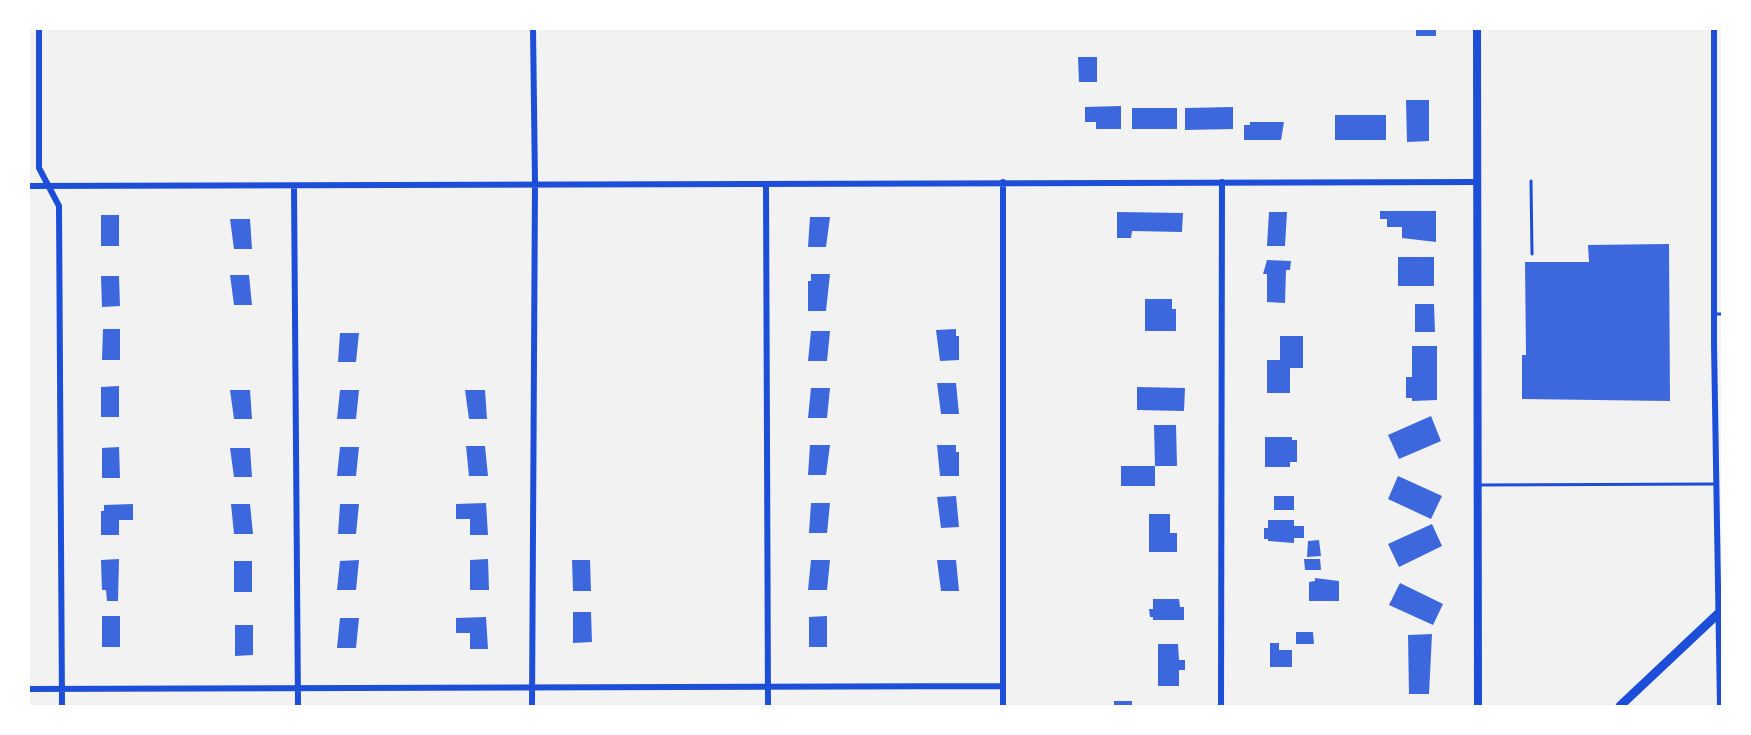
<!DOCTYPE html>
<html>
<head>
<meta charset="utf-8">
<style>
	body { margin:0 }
	#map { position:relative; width:1751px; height:735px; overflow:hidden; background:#f2f2f2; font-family:Manrope,sans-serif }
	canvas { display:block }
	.frame { position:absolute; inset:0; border:30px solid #fff; pointer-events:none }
</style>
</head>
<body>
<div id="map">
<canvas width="1751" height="735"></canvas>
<div class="frame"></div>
</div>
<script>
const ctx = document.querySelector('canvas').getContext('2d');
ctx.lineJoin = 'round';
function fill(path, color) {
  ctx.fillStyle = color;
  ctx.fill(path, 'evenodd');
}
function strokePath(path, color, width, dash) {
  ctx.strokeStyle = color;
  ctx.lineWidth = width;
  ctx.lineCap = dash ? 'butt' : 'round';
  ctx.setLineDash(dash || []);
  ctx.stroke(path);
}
const building = new Path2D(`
	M 1416,28 L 1436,28 L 1436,36 L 1416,36 Z
	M 1078,57 L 1097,57 L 1097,82 L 1079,82 Z
	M 1406,100 L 1429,100 L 1429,141 L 1407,142 Z
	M 1121,106 L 1121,129 L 1096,129 L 1096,122 L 1085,122 L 1085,107 Z
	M 1233,107 L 1233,129 L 1185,130 L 1185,108 Z
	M 1132,108 L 1177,108 L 1177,129 L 1132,129 Z
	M 1335,115 L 1386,115 L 1386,140 L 1335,140 Z
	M 1250,122 L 1284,122 L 1281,140 L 1244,140 L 1244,125 L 1250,125 Z
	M 1380,211 L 1436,211 L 1436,242 L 1402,238 L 1402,227 L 1387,227 L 1387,219 L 1380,219 Z
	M 1117,212 L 1183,213 L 1182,232 L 1132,231 L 1131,238 L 1117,238 Z
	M 1269,212 L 1287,212 L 1285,246 L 1267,246 Z
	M 101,215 L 119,215 L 119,246 L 101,246 Z
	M 810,217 L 830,217 L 826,247 L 808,247 Z
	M 230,219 L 250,219 L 252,249 L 234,249 Z
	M 1669,244 L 1670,401 L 1522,399 L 1522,355 L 1526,355 L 1525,262 L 1589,262 L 1588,245 Z
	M 1398,257 L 1434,257 L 1434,286 L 1398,286 Z
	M 1267,260 L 1291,261 L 1290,270 L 1286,270 L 1285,303 L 1267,302 L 1267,274 L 1263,274 Z
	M 811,274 L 830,274 L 826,311 L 808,311 L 808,281 L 811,281 Z
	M 230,275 L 249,275 L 252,305 L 234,305 Z
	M 101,276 L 119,276 L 120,306 L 102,307 Z
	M 1145,299 L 1172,299 L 1172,309 L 1176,309 L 1176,331 L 1145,331 Z
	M 1415,304 L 1434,304 L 1435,332 L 1415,332 Z
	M 103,329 L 120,329 L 120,360 L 102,360 Z
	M 956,329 L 956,336 L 959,336 L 959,360 L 940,361 L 936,330 Z
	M 811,331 L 830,331 L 827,361 L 808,361 Z
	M 340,333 L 359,333 L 356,362 L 338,362 Z
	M 1280,336 L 1303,336 L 1303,368 L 1290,368 L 1290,393 L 1267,393 L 1267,360 L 1280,360 Z
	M 1412,346 L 1437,346 L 1437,400 L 1412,401 L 1412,398 L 1406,398 L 1406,377 L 1412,377 Z
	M 937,383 L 956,383 L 959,414 L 941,414 Z
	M 119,386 L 119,417 L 101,417 L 101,387 Z
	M 1137,387 L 1185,388 L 1184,411 L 1137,410 Z
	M 811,388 L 830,388 L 827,418 L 808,418 Z
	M 230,390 L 250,390 L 252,419 L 234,419 Z
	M 340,390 L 359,390 L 356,419 L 337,419 Z
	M 465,390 L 485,390 L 487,419 L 469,419 Z
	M 1431,416 L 1441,441 L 1399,459 L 1388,435 Z
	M 1154,425 L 1176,425 L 1177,466 L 1155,466 Z
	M 1265,437 L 1292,437 L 1292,440 L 1297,440 L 1297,462 L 1290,462 L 1290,467 L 1265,467 Z
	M 810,445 L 830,445 L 826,475 L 808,475 Z
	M 937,445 L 956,445 L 956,452 L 959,452 L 959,476 L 940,476 Z
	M 466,446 L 485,446 L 488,476 L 469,476 Z
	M 119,447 L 120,478 L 102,478 L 102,448 Z
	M 340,447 L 359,447 L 356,476 L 337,476 Z
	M 230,448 L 250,448 L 252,477 L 234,477 Z
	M 1121,466 L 1155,466 L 1155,486 L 1121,486 Z
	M 1398,476 L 1442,496 L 1431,519 L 1388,499 Z
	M 956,496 L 959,527 L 941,528 L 937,497 Z
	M 1274,496 L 1294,496 L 1294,510 L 1274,510 Z
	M 486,503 L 488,535 L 470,535 L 470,519 L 456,519 L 456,504 Z
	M 811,503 L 830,503 L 827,533 L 809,533 Z
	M 133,504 L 133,520 L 119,520 L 119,535 L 101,535 L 101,511 L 104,511 L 104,505 Z
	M 231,504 L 250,504 L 253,534 L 234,534 Z
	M 340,504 L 359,504 L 356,534 L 338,534 Z
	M 1149,514 L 1170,514 L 1170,533 L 1177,533 L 1177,552 L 1149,552 Z
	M 1268,520 L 1294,520 L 1294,526 L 1304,526 L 1304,538 L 1294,538 L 1294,543 L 1268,541 L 1268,539 L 1264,539 L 1264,528 L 1268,528 Z
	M 1432,524 L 1442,546 L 1399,567 L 1388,544 Z
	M 1319,540 L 1321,556 L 1307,557 L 1308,541 Z
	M 119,559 L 118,601 L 107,601 L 106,590 L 102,590 L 101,560 Z
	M 488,559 L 489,590 L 470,590 L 470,560 Z
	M 1304,559 L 1320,559 L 1321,570 L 1305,570 Z
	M 359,560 L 356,590 L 337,590 L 340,561 Z
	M 572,560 L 590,560 L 591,591 L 573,591 Z
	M 811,560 L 830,560 L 827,590 L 808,590 Z
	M 937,560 L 956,560 L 959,591 L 941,591 Z
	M 234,561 L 252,561 L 252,592 L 234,592 Z
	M 1315,578 L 1339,581 L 1339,601 L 1309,601 L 1309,582 L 1315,581 Z
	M 1400,583 L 1443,604 L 1433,625 L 1389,605 Z
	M 1153,599 L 1179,599 L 1180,607 L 1184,607 L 1184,620 L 1153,620 L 1153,617 L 1150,617 L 1149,609 L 1153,609 Z
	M 573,612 L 591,612 L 592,642 L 573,643 Z
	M 102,616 L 120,616 L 120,647 L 102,647 Z
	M 827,616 L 827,647 L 809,647 L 809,617 Z
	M 486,617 L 488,649 L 470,649 L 470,633 L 456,633 L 456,618 Z
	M 340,618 L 359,618 L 356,648 L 337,648 Z
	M 235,625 L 253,625 L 253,655 L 235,656 Z
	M 1296,632 L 1313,632 L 1314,644 L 1296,644 Z
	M 1432,634 L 1429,694 L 1409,694 L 1408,635 Z
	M 1270,643 L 1279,643 L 1279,650 L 1292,650 L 1292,667 L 1270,667 Z
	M 1158,644 L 1178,644 L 1179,660 L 1185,660 L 1185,670 L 1179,670 L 1179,686 L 1158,686 Z
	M 1114,701 L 1132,701 L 1132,706 L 1114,706 Z`);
const service = new Path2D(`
	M 1531,181 L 1532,254
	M 1715,314 L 1722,314
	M 1478,485 L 1715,484`);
const minor = new Path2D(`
	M 39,28 L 39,168 L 59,206 L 62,706
	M 1714,28 L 1714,343 L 1720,706
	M 1003,182 L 1003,706
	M 766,184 L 768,706
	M 28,186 L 1476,182
	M 294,187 L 298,706
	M 28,689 L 1003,686
	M 532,706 L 535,183 L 533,28
	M 1221,706 L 1222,182`);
const tertiary = new Path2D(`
	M 1477,28 L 1478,706`);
const secondary = new Path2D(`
	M 1620,706 L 1722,610`);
fill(building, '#3d67dc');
strokePath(service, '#1d4ed8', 3);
strokePath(minor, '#1d4ed8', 6);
strokePath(tertiary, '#1d4ed8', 8);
strokePath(secondary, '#1d4ed8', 9);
</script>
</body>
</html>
